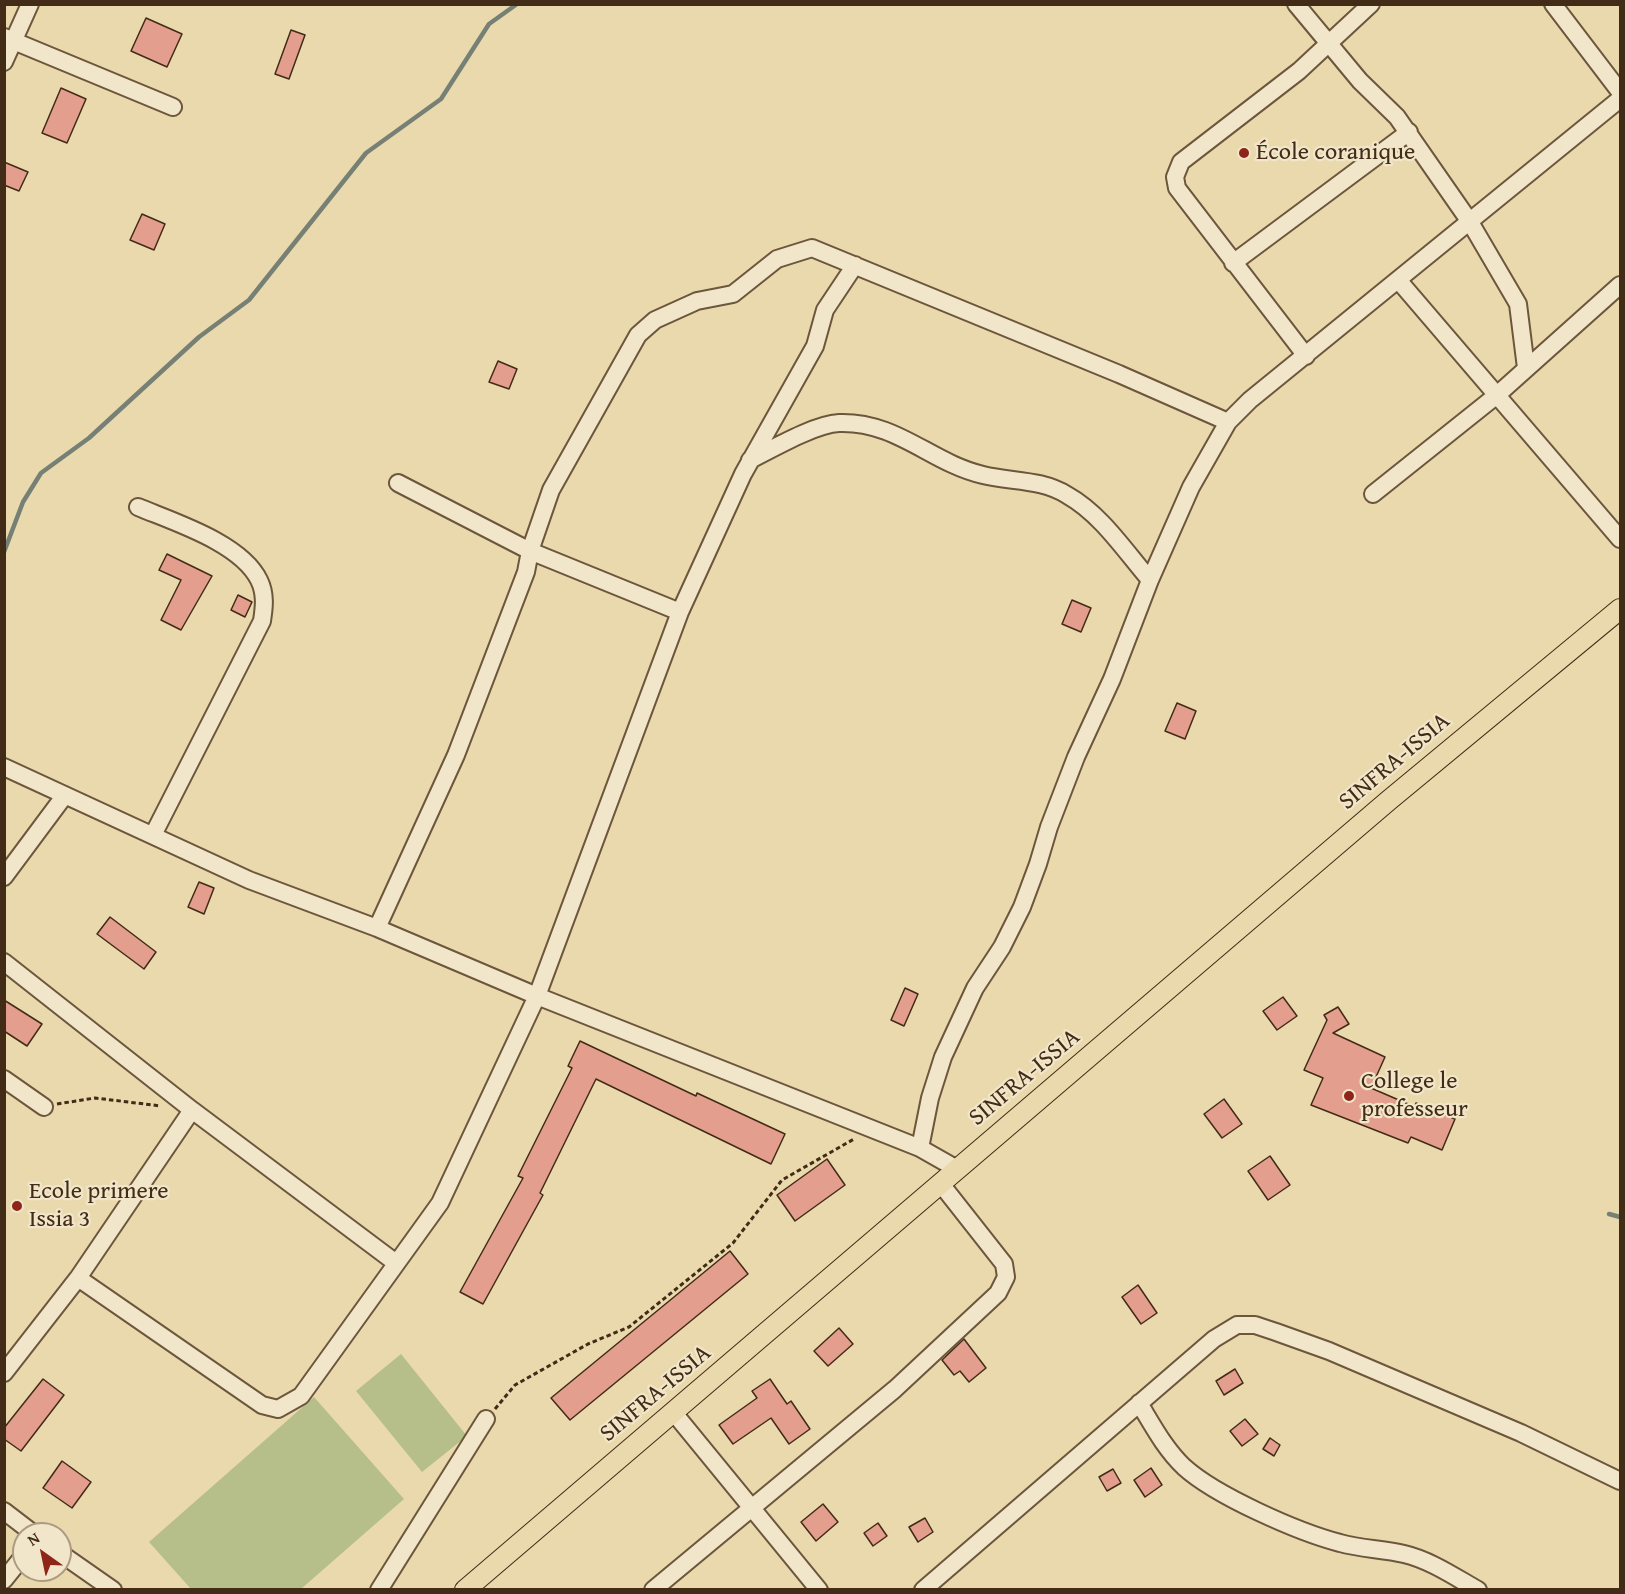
<!DOCTYPE html>
<html>
<head>
<meta charset="utf-8">
<style>
	body { margin:0 }
	#map { position:relative; width:1625px; height:1594px; overflow:hidden; background:#ead9ad; font-family:"Gentium Book Plus",serif }
	canvas { display:block }
	.frame { position:absolute; inset:0; border:6px solid #422b17; pointer-events:none }
	.north { position:absolute; left:12px; top:1522px; width:60px; height:60px; box-sizing:border-box; background:#f1e6ca; border:2px solid #ab9b82; border-radius:50%; rotate:327deg; font-size:16px; font-weight:700; line-height:24px; text-align:center; color:#422b17 }
	.north::after { content:''; display:block; margin:auto; width:21px; height:27px; background:#8f2418; clip-path:polygon(50% 0,100% 100%,50% 72%,0 100%) }
</style>
</head>
<body>
<div id="map">
<canvas width="1625" height="1594"></canvas>
<div class="frame"></div>
<div class="north">N</div>
</div>
<script>
const ctx = document.querySelector('canvas').getContext('2d');
ctx.lineJoin = 'round';
function fill(path, color) {
  ctx.fillStyle = color;
  ctx.fill(path, 'evenodd');
}
function strokePath(path, color, width, dash) {
  ctx.strokeStyle = color;
  ctx.lineWidth = width;
  ctx.lineCap = dash ? 'butt' : 'round';
  ctx.setLineDash(dash || []);
  ctx.stroke(path);
}
function write(font, color, halo, rows, align = 'center') {
  ctx.font = font + ' "Gentium Book Plus",serif';
  ctx.lineWidth = 4.5;
  ctx.setLineDash([]);
  ctx.textBaseline = 'middle';
  ctx.strokeStyle = halo;
  ctx.fillStyle = color;
  for (const [text, x, y, turn = 0] of rows) {
    ctx.save();
    ctx.translate(x, y);
    ctx.rotate((+turn || 0) * Math.PI / 180);
    ctx.textAlign = isNaN(turn) ? turn : align;
    if (halo) ctx.strokeText(text, 0, 0);
    ctx.fillText(text, 0, 0);
    ctx.restore();
  }
}
const green = new Path2D(`
	M 401,1354 L 467,1436 L 422,1472 L 356,1391 Z
	M 314,1397 L 404,1499 L 301,1589 L 191,1589 L 149,1542 Z`);
const stream = new Path2D(`
	M 4,552 L 23,502 L 41,473 L 89,438 L 199,337 L 249,300 L 366,153 L 441,99 L 489,24 L 517,4
	M 1609,1214 L 1620,1217`);
const building = new Path2D(`
	M 146,18 L 182,34 L 167,67 L 131,51 Z
	M 291,30 L 305,35 L 289,79 L 275,74 Z
	M 61,88 L 86,99 L 67,143 L 42,133 Z
	M 4,162 L 28,172 L 19,191 L 4,185 Z
	M 142,214 L 165,224 L 154,250 L 130,240 Z
	M 498,361 L 517,369 L 509,389 L 489,382 Z
	M 167,554 L 212,576 L 181,630 L 161,620 L 181,580 L 159,570 Z
	M 238,595 L 252,602 L 245,617 L 231,610 Z
	M 1072,600 L 1091,608 L 1081,632 L 1062,624 Z
	M 1177,703 L 1196,711 L 1185,739 L 1165,731 Z
	M 199,882 L 214,888 L 204,914 L 188,907 Z
	M 110,917 L 156,952 L 144,969 L 97,934 Z
	M 905,988 L 918,994 L 904,1026 L 891,1020 Z
	M 1283,997 L 1297,1016 L 1277,1030 L 1263,1011 Z
	M 4,1000 L 42,1024 L 27,1046 L 4,1031 Z
	M 1338,1007 L 1349,1024 L 1333,1033 L 1385,1057 L 1371,1088 L 1415,1107 L 1416,1103 L 1455,1119 L 1442,1150 L 1411,1137 L 1408,1143 L 1311,1105 L 1323,1078 L 1304,1070 L 1327,1020 L 1324,1015 Z
	M 580,1041 L 696,1096 L 697,1093 L 785,1134 L 771,1164 L 596,1079 L 540,1193 L 543,1195 L 483,1304 L 460,1292 L 523,1178 L 518,1176 L 572,1068 L 568,1066 Z
	M 1224,1099 L 1242,1124 L 1222,1138 L 1204,1114 Z
	M 1270,1156 L 1290,1185 L 1268,1200 L 1248,1171 Z
	M 827,1159 L 845,1185 L 795,1221 L 777,1195 Z
	M 730,1251 L 748,1274 L 570,1420 L 551,1398 Z
	M 1138,1285 L 1157,1313 L 1141,1324 L 1122,1297 Z
	M 839,1328 L 853,1344 L 828,1366 L 814,1351 Z
	M 964,1339 L 986,1368 L 969,1382 L 960,1371 L 954,1375 L 942,1360 Z
	M 1235,1369 L 1243,1383 L 1224,1395 L 1216,1381 Z
	M 43,1379 L 64,1395 L 21,1451 L 4,1439 L 4,1428 Z
	M 770,1379 L 787,1404 L 791,1401 L 810,1429 L 789,1444 L 771,1418 L 733,1444 L 719,1425 L 757,1398 L 752,1391 Z
	M 1245,1419 L 1258,1434 L 1242,1446 L 1230,1431 Z
	M 1270,1438 L 1280,1445 L 1274,1456 L 1263,1449 Z
	M 62,1461 L 91,1482 L 72,1508 L 43,1488 Z
	M 1151,1468 L 1162,1485 L 1145,1497 L 1134,1480 Z
	M 1113,1469 L 1121,1483 L 1107,1491 L 1099,1477 Z
	M 823,1504 L 838,1522 L 816,1541 L 801,1522 Z
	M 925,1518 L 933,1532 L 918,1542 L 909,1527 Z
	M 878,1523 L 887,1536 L 873,1546 L 864,1533 Z`);
const path = new Path2D(`
	M 57,1104 L 95,1098 L 161,1106
	M 495,1409 L 515,1385 L 588,1344 L 629,1327 L 733,1243 L 782,1180 L 854,1139`);
const minor = new Path2D(`
	M 1296,4 L 1360,81 L 1397,117 L 1470,222 L 1518,304 L 1526,368
	M 1553,4 L 1620,92
	M 4,37 L 173,107
	M 4,62 L 30,4
	M 1233,263 L 1409,132
	M 1399,281 L 1620,539
	M 1306,356 L 1177,188 L 1175,177 L 1181,162 L 1299,71 L 1371,4
	M 750,460 C 772,449 815,424 839,423 C 897,421 931,463 983,475 C 1012,482 1041,479 1067,495 C 1101,514 1125,551 1150,580
	M 398,483 L 530,551 L 551,490 L 638,335 L 655,320 L 697,301 L 733,294 L 777,259 L 812,248 L 1119,374 L 1228,422
	M 1373,494 L 1497,395 L 1620,285
	M 138,507 C 174,522 241,543 259,580 C 266,594 264,608 262,621 L 153,835
	M 4,767 L 249,880 L 377,928 L 537,996 L 920,1148 L 957,1169
	M 4,877 L 65,795
	M 377,928 L 456,755 L 526,572 L 530,551 L 680,612
	M 4,962 L 192,1110 L 396,1263
	M 4,1079 L 44,1107
	M 920,1148 L 930,1098 L 943,1057 L 975,988 L 1002,947 L 1022,907 L 1038,864 L 1049,827 L 1076,757 L 1112,679 L 1150,580 L 1191,487 L 1228,422 L 1250,400 L 1620,99
	M 78,1278 L 192,1110
	M 4,1373 L 78,1278 L 262,1405 L 278,1409 L 301,1396 L 440,1203 L 537,996 L 680,612 L 743,474 L 815,346 L 825,310 L 855,265
	M 1139,1403 C 1153,1426 1165,1449 1184,1467 C 1216,1496 1298,1532 1340,1543 C 1361,1549 1383,1549 1404,1554 C 1430,1560 1455,1577 1478,1590
	M 674,1413 L 819,1590
	M 4,1511 L 34,1534
	M 60,1553 L 113,1590
	M 4,1580 L 24,1555
	M 379,1590 L 486,1419
	M 653,1590 L 895,1389 L 998,1293 L 1006,1277 L 1004,1264 L 941,1184
	M 923,1590 L 1214,1339 L 1237,1325 L 1255,1325 L 1276,1332 L 1329,1351 L 1521,1433 L 1620,1481`);
const major = new Path2D(`
	M 465,1590 L 1388,801 L 1620,609`);
const markers = [
	[1244,153,6,"#8f2418"],
	[1349,1096,6,"#8f2418"],
	[17,1206,6,"#8f2418"]
];
const poiNames = [
	["École coranique",1256,153],
	["College le",1361,1082],
	["professeur",1361,1110],
	["Ecole primere",29,1192],
	["Issia 3",29,1220]
];
const streetNames = [
	["SINFRA-ISSIA",1395,762,-40],
	["SINFRA-ISSIA",1025,1078,-40],
	["SINFRA-ISSIA",656,1394,-40]
];
fill(green, '#b6bf8a');
strokePath(stream, '#778075', 4.5);
fill(building, '#e39e8d');
strokePath(building, '#422b17', 1.5);
strokePath(minor, '#6c563c', 20);
strokePath(major, '#422b17', 22);
strokePath(path, '#422b17', 3, [4.5, 3]);
strokePath(minor, '#f1e6ca', 16);
strokePath(major, '#ead9ad', 20);
for (const [x, y, r, color] of markers) {
  const dot = new Path2D();
  dot.arc(x, y, r, 0, 2 * Math.PI);
  ctx.fillStyle = color;
  ctx.fill(dot);
  strokePath(dot, '#f1e6ca', 2);
}
write('24px', '#422b17', '#f1e6ca', poiNames, 'left');
write('24px', '#422b17', '#f1e6ca', streetNames);
</script>
</body>
</html>
